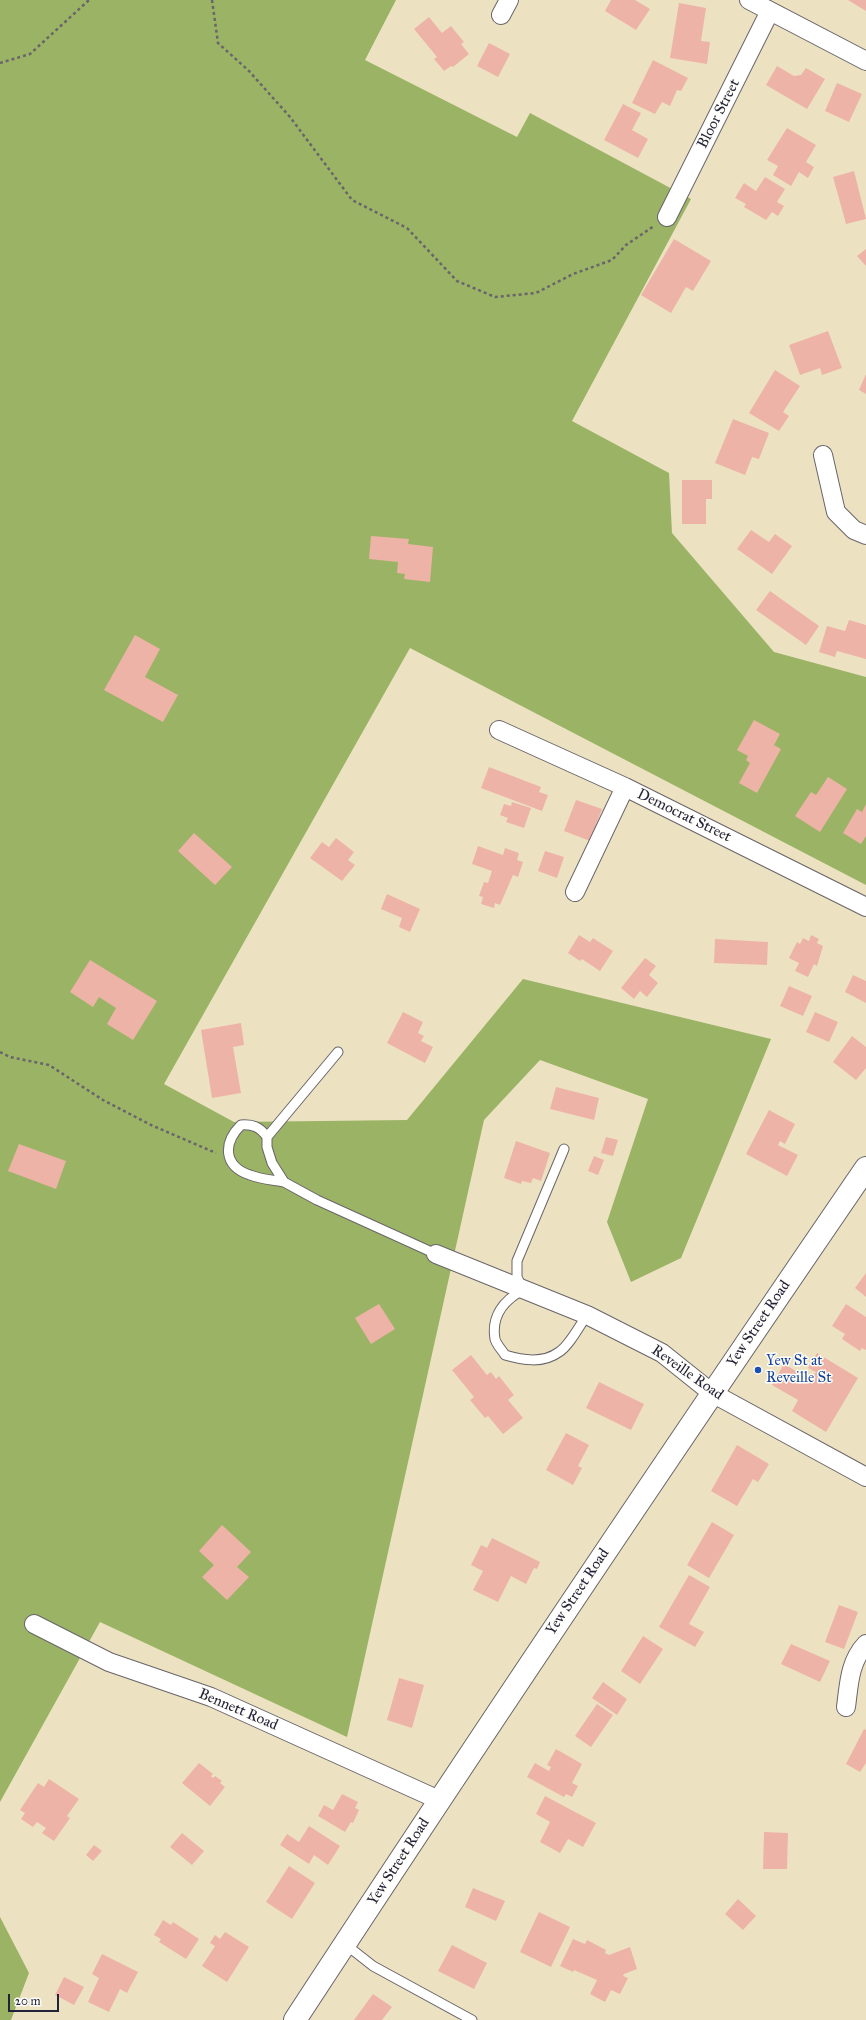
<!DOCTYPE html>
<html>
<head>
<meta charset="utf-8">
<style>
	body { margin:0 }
	#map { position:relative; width:866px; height:2020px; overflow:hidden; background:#ece2c1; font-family:"IM FELL Great Primer",serif }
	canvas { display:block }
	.scale { position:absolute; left:8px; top:1994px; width:51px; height:18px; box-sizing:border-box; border:2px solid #22223b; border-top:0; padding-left:5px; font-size:12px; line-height:14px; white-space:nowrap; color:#22223b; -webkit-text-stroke:3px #fdfcf7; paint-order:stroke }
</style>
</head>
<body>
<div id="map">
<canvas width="866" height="2020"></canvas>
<div class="scale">20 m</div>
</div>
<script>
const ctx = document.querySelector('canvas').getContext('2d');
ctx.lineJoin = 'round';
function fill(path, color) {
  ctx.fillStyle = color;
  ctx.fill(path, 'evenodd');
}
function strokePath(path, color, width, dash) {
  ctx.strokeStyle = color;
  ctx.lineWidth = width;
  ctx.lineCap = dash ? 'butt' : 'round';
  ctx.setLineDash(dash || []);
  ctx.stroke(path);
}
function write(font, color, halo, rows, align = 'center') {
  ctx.font = font + ' "IM FELL Great Primer",serif';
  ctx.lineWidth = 3;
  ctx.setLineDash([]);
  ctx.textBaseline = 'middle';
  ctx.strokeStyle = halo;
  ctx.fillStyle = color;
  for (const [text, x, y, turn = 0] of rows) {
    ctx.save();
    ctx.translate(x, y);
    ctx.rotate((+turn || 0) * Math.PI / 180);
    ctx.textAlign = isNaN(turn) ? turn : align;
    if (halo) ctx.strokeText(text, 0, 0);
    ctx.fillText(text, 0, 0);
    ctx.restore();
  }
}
const forest = new Path2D(`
	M 0,0 L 396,0 L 365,60 L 517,137 L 530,113 L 691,199 L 572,421 L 669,473 L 672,533 L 774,652 L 866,677 L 866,885 L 410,648 L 164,1084 L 234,1122 L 407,1120 L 523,979 L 771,1039 L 681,1258 L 631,1282 L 607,1222 L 648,1099 L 540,1060 L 484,1120 L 347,1737 L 100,1622 L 0,1802 Z
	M 0,1917 L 29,1973 L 11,2020 L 0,2020 Z`);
const building = new Path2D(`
	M 611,0 L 635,0 L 650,9 L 636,30 L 605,11 Z
	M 848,0 L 866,0 L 866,11 Z
	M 679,3 L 706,8 L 701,41 L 710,42 L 707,64 L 670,58 Z
	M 429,17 L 442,33 L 451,26 L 464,42 L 461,44 L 469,54 L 453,67 L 451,66 L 444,71 L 434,59 L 437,57 L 414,29 Z
	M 489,43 L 510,54 L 498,77 L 477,66 Z
	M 653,60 L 688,78 L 681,91 L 677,90 L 670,106 L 662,102 L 655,114 L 632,103 Z
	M 777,66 L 794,76 L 801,75 L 806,68 L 825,79 L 807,109 L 766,85 Z
	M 837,83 L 862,94 L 849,122 L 825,111 Z
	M 623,104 L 641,113 L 632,130 L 648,139 L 638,158 L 604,140 Z
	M 787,128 L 816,145 L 806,162 L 814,167 L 808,178 L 799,172 L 791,186 L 773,175 L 778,166 L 767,160 Z
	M 854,171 L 866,219 L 846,224 L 833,177 Z
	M 765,177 L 785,189 L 777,202 L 784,206 L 778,216 L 772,212 L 766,220 L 744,207 L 746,204 L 735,198 L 744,183 L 756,191 Z
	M 674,239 L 711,261 L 693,291 L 686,287 L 671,313 L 641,295 Z
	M 866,249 L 866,266 L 857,256 Z
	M 828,331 L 842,368 L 822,375 L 820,368 L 800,375 L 789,345 Z
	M 775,370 L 800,386 L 783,412 L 789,416 L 779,431 L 749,413 Z
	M 866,374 L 866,394 L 859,390 Z
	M 733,419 L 769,433 L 759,459 L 752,457 L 745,475 L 715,463 Z
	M 682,480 L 712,480 L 712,499 L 706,499 L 706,524 L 682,524 Z
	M 751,530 L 769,542 L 775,534 L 792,546 L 772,574 L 737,549 Z
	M 371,536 L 409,539 L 408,544 L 433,547 L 430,582 L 404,579 L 405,574 L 397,573 L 398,562 L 369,559 Z
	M 770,591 L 819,626 L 806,645 L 756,610 Z
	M 849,620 L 866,625 L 866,659 L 837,651 L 835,657 L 819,652 L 827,626 L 845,631 Z
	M 135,635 L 160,649 L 145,677 L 178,695 L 163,722 L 104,690 Z
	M 754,720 L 780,734 L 774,745 L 781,749 L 757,793 L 739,783 L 750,763 L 746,760 L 748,756 L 737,750 Z
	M 489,767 L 541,787 L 539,792 L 548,795 L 542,811 L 481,788 Z
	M 828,777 L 847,789 L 820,832 L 795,816 L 811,792 L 816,795 Z
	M 576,800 L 602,809 L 590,841 L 564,831 Z
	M 512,802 L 531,808 L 524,828 L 506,822 L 508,818 L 500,815 L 504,804 L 511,806 Z
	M 866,804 L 866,836 L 861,844 L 843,833 L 857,809 L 862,812 Z
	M 194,833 L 232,867 L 215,885 L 178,851 Z
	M 336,838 L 354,852 L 348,860 L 355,865 L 342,881 L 310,858 L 322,842 L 329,847 Z
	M 478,846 L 503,855 L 505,848 L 519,853 L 517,860 L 523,862 L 518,877 L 513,875 L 500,905 L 495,903 L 494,908 L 481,904 L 483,897 L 479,896 L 484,882 L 488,883 L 492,871 L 472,864 Z
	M 545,851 L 564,857 L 557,878 L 538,871 Z
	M 387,894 L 420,909 L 410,932 L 399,927 L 402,918 L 381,909 Z
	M 579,935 L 590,942 L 593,938 L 613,951 L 600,971 L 582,959 L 580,961 L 568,953 Z
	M 811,935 L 819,939 L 817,943 L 823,946 L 817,966 L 814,964 L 808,977 L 795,971 L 799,963 L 789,958 L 797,942 L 800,944 L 803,938 L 809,941 Z
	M 715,939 L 768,942 L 767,965 L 714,963 Z
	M 645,958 L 656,966 L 649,975 L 658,983 L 647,997 L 640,991 L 634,999 L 621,988 Z
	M 90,960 L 157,1001 L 133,1040 L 107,1024 L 116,1008 L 99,997 L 93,1007 L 70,992 Z
	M 853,975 L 866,981 L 866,1003 L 845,992 Z
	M 789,986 L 812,996 L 803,1016 L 780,1006 Z
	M 403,1012 L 423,1022 L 418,1033 L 424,1036 L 421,1041 L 433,1047 L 425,1063 L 387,1043 Z
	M 815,1012 L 838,1022 L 829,1042 L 806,1032 Z
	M 241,1023 L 244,1045 L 233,1047 L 241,1093 L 212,1098 L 201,1030 Z
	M 852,1036 L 866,1047 L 866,1068 L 856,1080 L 833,1062 Z
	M 556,1087 L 599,1098 L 594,1120 L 550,1109 Z
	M 769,1110 L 795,1124 L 785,1144 L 780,1141 L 778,1145 L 798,1155 L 787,1176 L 746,1154 Z
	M 606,1137 L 618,1140 L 613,1156 L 601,1153 Z
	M 516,1141 L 550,1153 L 541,1181 L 533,1178 L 531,1183 L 522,1181 L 521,1184 L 504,1178 Z
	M 19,1144 L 66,1161 L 56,1189 L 8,1171 Z
	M 594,1156 L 604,1160 L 598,1175 L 588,1171 Z
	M 866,1273 L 866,1297 L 855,1288 Z
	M 379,1304 L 395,1329 L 371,1344 L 355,1318 Z
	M 846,1304 L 866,1317 L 866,1350 L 862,1348 L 860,1351 L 842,1339 L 845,1334 L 832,1326 Z
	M 817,1353 L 858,1378 L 826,1432 L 792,1411 L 798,1400 L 772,1385 L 784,1364 L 811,1380 L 816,1372 L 808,1368 Z
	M 471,1355 L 487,1375 L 491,1372 L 496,1379 L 499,1376 L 514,1395 L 508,1400 L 523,1418 L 503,1434 L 488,1416 L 485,1418 L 470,1400 L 474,1397 L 452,1370 Z
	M 599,1382 L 644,1404 L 631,1430 L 586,1408 Z
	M 566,1433 L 589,1445 L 578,1466 L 582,1468 L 573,1485 L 546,1470 Z
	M 737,1445 L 769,1464 L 758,1482 L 753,1479 L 737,1506 L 711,1491 Z
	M 712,1522 L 734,1535 L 709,1578 L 687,1565 Z
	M 222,1525 L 251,1552 L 237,1567 L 249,1577 L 227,1600 L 202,1577 L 214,1565 L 199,1551 Z
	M 492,1538 L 540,1562 L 537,1569 L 534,1568 L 526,1584 L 511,1576 L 498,1602 L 473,1590 L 483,1571 L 471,1565 L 481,1545 L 487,1548 Z
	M 689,1575 L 710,1587 L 689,1624 L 704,1632 L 695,1647 L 659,1627 Z
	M 839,1605 L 858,1612 L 844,1649 L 825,1642 Z
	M 643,1636 L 663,1649 L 640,1684 L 621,1671 Z
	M 791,1644 L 830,1661 L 820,1682 L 781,1664 Z
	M 399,1678 L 424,1685 L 412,1728 L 387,1720 Z
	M 603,1682 L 627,1699 L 617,1715 L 592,1698 Z
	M 597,1704 L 613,1715 L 591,1747 L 575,1736 Z
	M 864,1729 L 866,1730 L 866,1763 L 860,1772 L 846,1764 Z
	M 556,1749 L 582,1764 L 572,1783 L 578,1786 L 572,1797 L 566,1794 L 564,1797 L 527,1777 L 535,1763 L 549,1771 L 551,1767 L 547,1765 Z
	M 199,1763 L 213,1774 L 211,1776 L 213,1778 L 215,1776 L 222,1781 L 220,1783 L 225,1787 L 210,1806 L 182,1783 Z
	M 49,1779 L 79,1799 L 67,1816 L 70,1818 L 54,1841 L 42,1833 L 46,1828 L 37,1822 L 33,1827 L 21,1819 L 25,1813 L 20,1810 L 38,1783 L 44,1787 Z
	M 342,1794 L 358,1802 L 355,1808 L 359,1810 L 353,1823 L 351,1822 L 345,1832 L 318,1816 L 324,1805 L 333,1810 Z
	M 545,1796 L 596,1823 L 583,1847 L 568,1839 L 560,1853 L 540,1842 L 550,1822 L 536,1814 Z
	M 309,1826 L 340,1846 L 328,1865 L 314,1855 L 309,1864 L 280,1845 L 287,1834 L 299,1842 Z
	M 764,1832 L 788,1833 L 787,1869 L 763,1869 Z
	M 182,1833 L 204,1851 L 192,1865 L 170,1847 Z
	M 94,1845 L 102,1851 L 93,1861 L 86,1855 Z
	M 289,1866 L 315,1883 L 292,1919 L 266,1902 Z
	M 473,1888 L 505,1901 L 496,1921 L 465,1907 Z
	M 738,1899 L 756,1916 L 743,1930 L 725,1914 Z
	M 539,1912 L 570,1927 L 551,1967 L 520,1952 Z
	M 163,1920 L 171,1925 L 173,1922 L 199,1939 L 186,1959 L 159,1942 L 161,1939 L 154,1935 Z
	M 225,1932 L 249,1947 L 227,1982 L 202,1966 L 215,1946 L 210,1943 L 215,1935 L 220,1939 Z
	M 573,1939 L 585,1944 L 587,1940 L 606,1950 L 605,1953 L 609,1955 L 630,1947 L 637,1969 L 624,1974 L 623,1976 L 628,1978 L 620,1994 L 611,1990 L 605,2002 L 590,1994 L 597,1980 L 574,1970 L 573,1972 L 560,1966 Z
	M 452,1945 L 487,1963 L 474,1989 L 438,1971 Z
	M 102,1954 L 138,1972 L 127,1993 L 120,1989 L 109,2012 L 88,2002 L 99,1978 L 92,1974 Z
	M 64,1977 L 84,1987 L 74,2005 L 55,1995 Z
	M 373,1994 L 392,2007 L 382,2020 L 354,2020 Z`);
const path = new Path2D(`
	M 212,0 L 218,43 L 249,71 L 290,117 L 352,200 L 407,228 L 457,281 L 495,297 L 536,293 L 573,274 L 612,260 L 626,245 L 654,226
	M 0,63 L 30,54 L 89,0
	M 0,1052 L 10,1057 L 49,1065 L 103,1100 L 151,1125 L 216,1153`);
const service = new Path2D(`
	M 338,1052 L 267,1137 L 267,1147 L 272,1163 L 284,1182 L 317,1200 L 436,1254
	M 267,1137 C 260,1127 253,1124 241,1125 C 223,1143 223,1166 250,1175 C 260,1179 273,1180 284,1182
	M 564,1149 L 517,1261 L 517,1277 L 523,1290 C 504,1300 491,1316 495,1339 C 496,1344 502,1350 505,1355 C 522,1360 543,1364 559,1352 C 569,1346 580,1325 587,1315
	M 345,1944 L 373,1966 L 472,2020`);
const minor = new Path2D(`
	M 749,0 L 866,61
	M 501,15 L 509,0
	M 667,217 L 770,11
	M 823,455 L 836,512 L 854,530 L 866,535
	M 499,730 L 625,787 L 866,907
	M 575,892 L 625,787
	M 436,1254 L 587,1315 L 662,1353 L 712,1393 L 866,1477
	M 34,1624 L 109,1662 L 211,1697 L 439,1800
	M 846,1707 C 849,1685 849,1662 866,1644`);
const tertiary = new Path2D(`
	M 295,2020 C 482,1734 673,1450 866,1168`);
const markers = [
	[758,1370,4,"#1a4fb4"]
];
const streetNames = [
	["Bloor Street",719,114,-63],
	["Democrat Street",684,816,26],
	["Yew Street Road",759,1324,-56],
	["Reveille Road",687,1373,35],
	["Yew Street Road",578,1592,-56],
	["Bennett Road",238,1710,23],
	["Yew Street Road",399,1862,-57]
];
const transitNames = [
	["Yew St at",766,1361],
	["Reveille St",766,1378]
];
fill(forest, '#9bb365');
fill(building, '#eeb3a7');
strokePath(service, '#69656a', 11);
strokePath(minor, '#69656a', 20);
strokePath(tertiary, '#69656a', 24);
strokePath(path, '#69656a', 2.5, [3, 3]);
strokePath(service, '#fff', 9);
strokePath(minor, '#fff', 18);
strokePath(tertiary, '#fff', 22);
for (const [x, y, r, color] of markers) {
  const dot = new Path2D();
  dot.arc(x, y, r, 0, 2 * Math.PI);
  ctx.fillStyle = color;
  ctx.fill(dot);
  strokePath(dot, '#fdfcf7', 1.5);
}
write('15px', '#22223b', '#fdfcf7', streetNames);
write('15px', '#164399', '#fdfcf7', transitNames, 'left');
</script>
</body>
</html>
